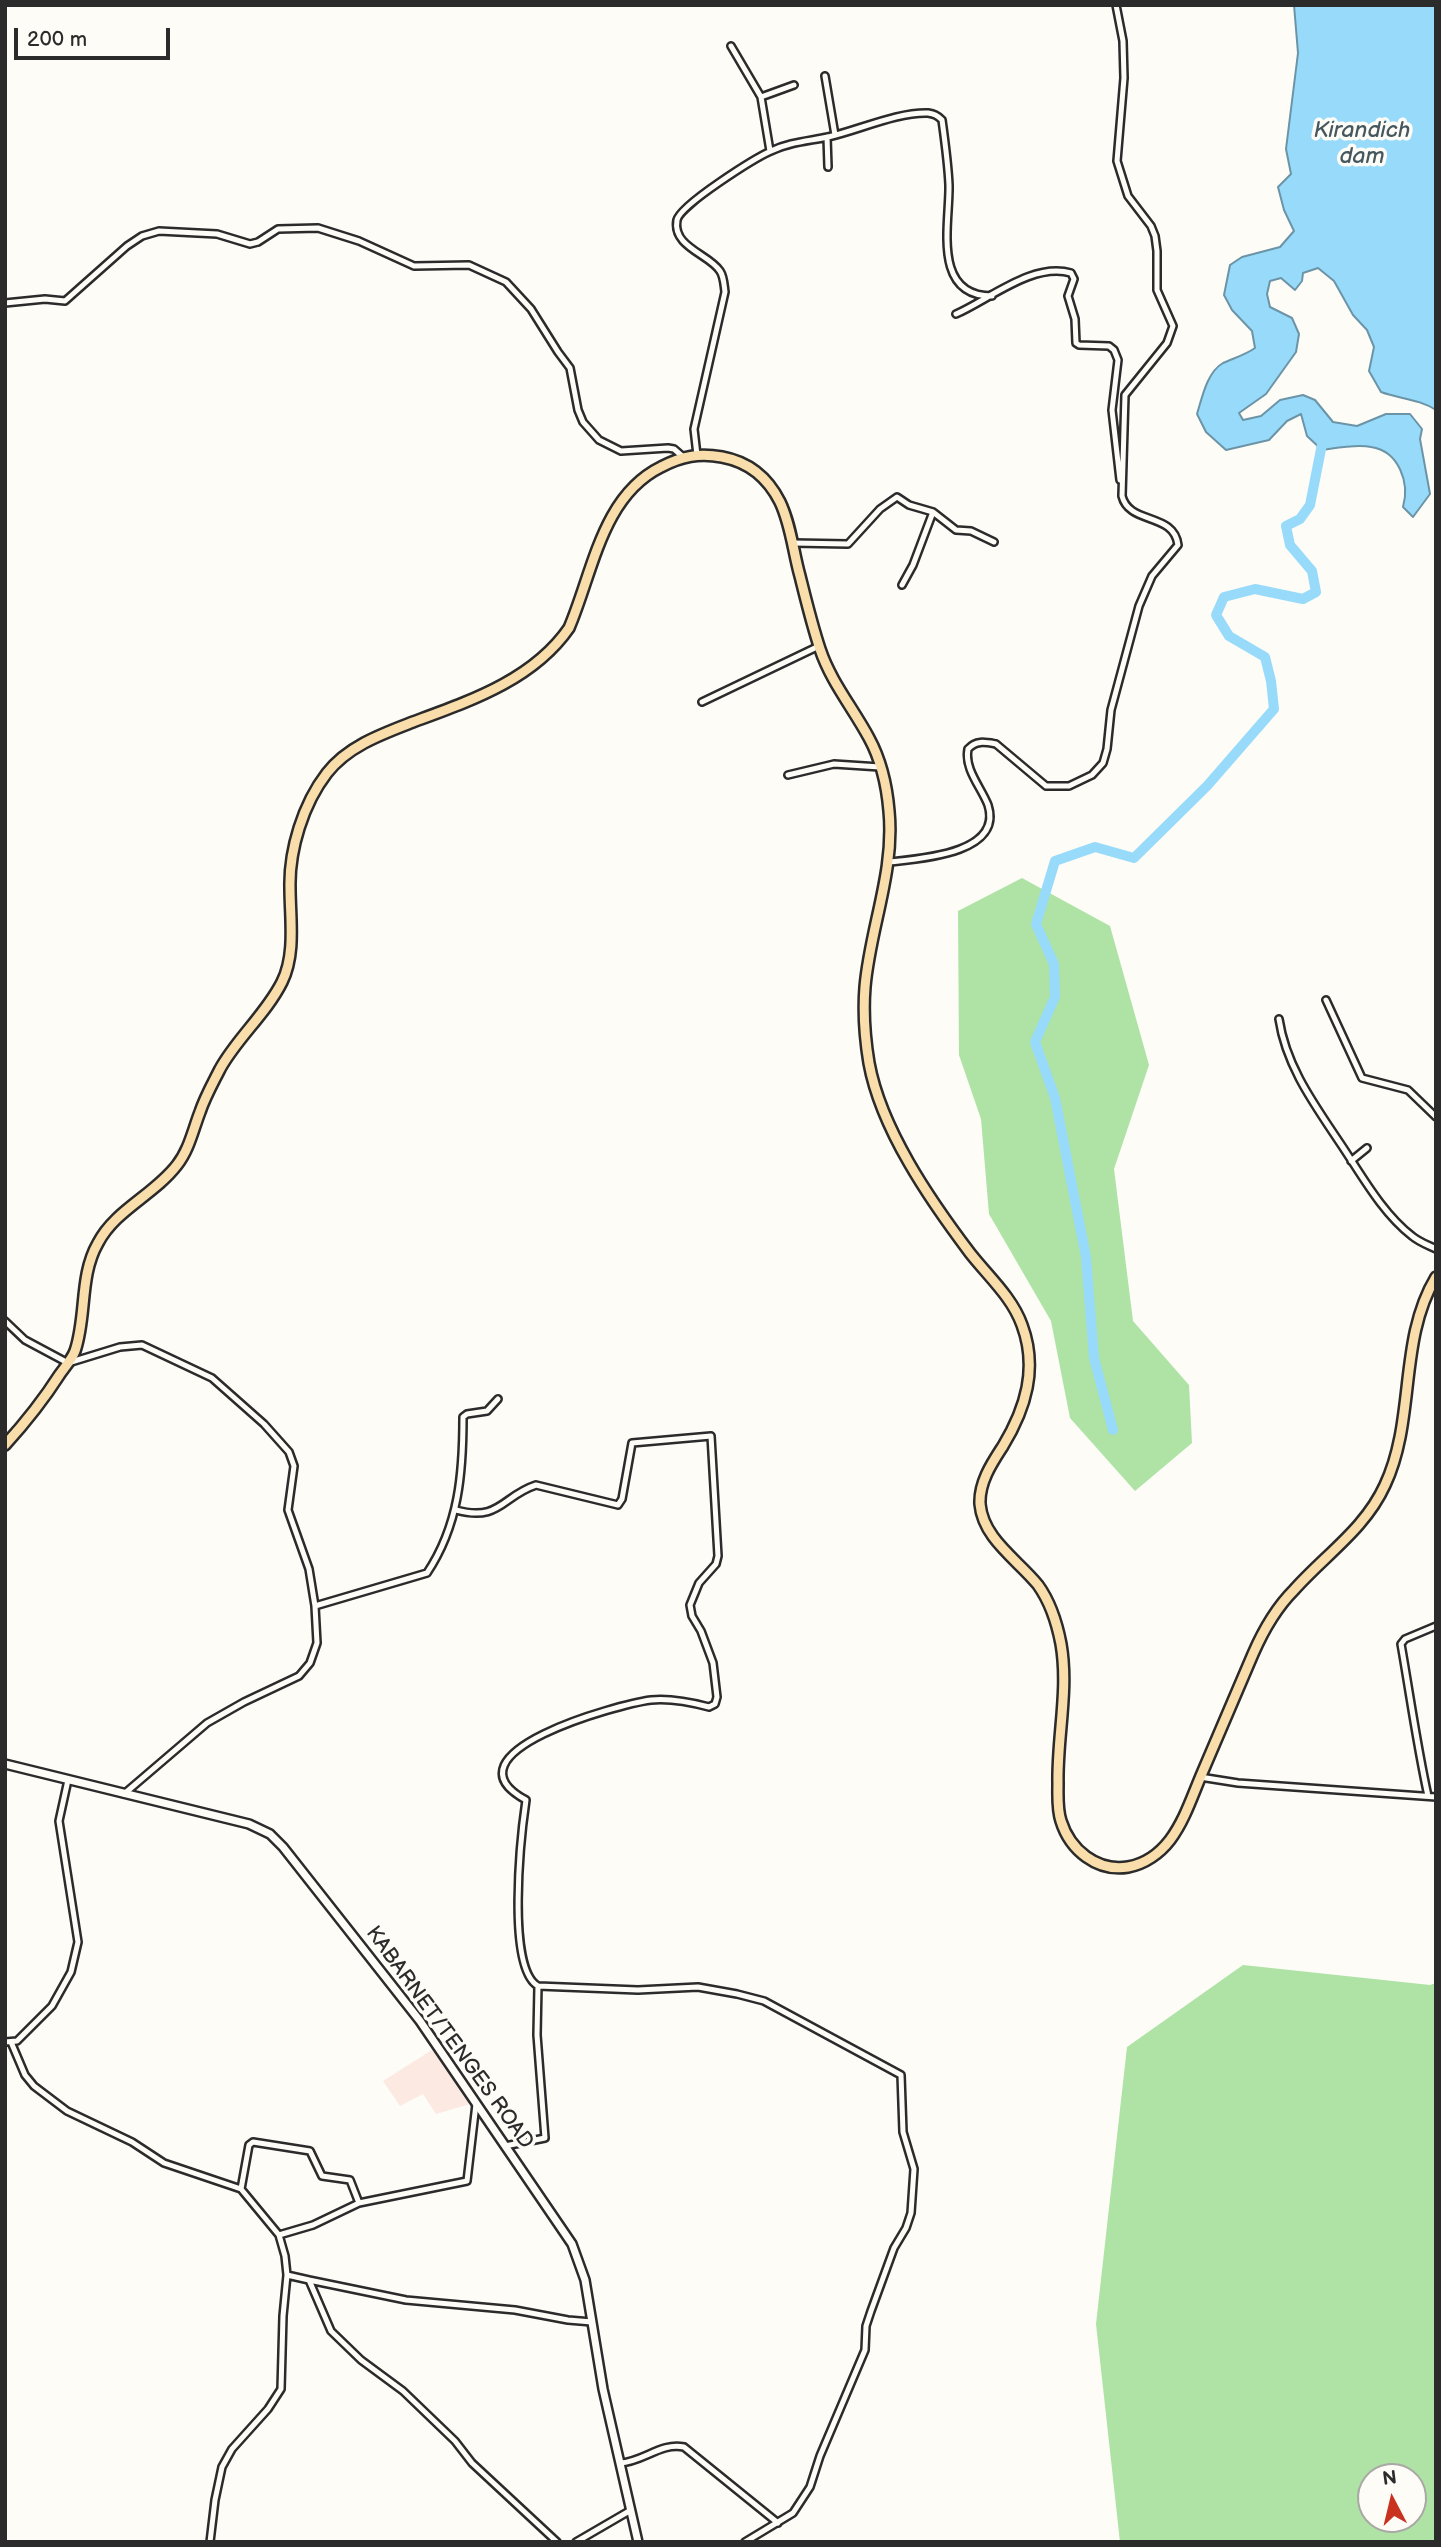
<!DOCTYPE html>
<html>
<head>
<meta charset="utf-8">
<style>
	body { margin:0 }
	#map { position:relative; width:1441px; height:2547px; overflow:hidden; background:#fdfcf7; font-family:"Balsamiq Sans",sans-serif }
	canvas { display:block }
	.frame { position:absolute; inset:0; border:7px solid #2b2b2b; pointer-events:none }
	.north { position:absolute; left:1357px; top:2463px; width:70px; height:70px; box-sizing:border-box; background:#fdfcf7; border:2px solid #a9a8a5; border-radius:50%; rotate:353deg; font-size:19px; font-weight:700; line-height:28px; text-align:center; color:#2b2b2b }
	.north::after { content:''; display:block; margin:auto; width:24px; height:32px; background:#c8321e; clip-path:polygon(50% 0,100% 100%,50% 72%,0 100%) }
	.scale { position:absolute; left:14px; top:28px; width:156px; height:32px; box-sizing:border-box; border:4px solid #2b2b2b; border-top:0; padding-left:9px; font-size:21px; line-height:24px; white-space:nowrap; color:#2b2b2b; -webkit-text-stroke:5px #fdfcf7; paint-order:stroke }
</style>
</head>
<body>
<div id="map">
<canvas width="1441" height="2547"></canvas>
<div class="frame"></div>
<div class="north">N</div>
<div class="scale">200 m</div>
</div>
<script>
const ctx = document.querySelector('canvas').getContext('2d');
ctx.lineJoin = 'round';
function fill(path, color) {
  ctx.fillStyle = color;
  ctx.fill(path, 'evenodd');
}
function strokePath(path, color, width, dash) {
  ctx.strokeStyle = color;
  ctx.lineWidth = width;
  ctx.lineCap = dash ? 'butt' : 'round';
  ctx.setLineDash(dash || []);
  ctx.stroke(path);
}
function write(font, color, halo, rows, align = 'center') {
  ctx.font = font + ' "Balsamiq Sans",sans-serif';
  ctx.lineWidth = 7;
  ctx.setLineDash([]);
  ctx.textBaseline = 'middle';
  ctx.strokeStyle = halo;
  ctx.fillStyle = color;
  for (const [text, x, y, turn = 0] of rows) {
    ctx.save();
    ctx.translate(x, y);
    ctx.rotate((+turn || 0) * Math.PI / 180);
    ctx.textAlign = isNaN(turn) ? turn : align;
    if (halo) ctx.strokeText(text, 0, 0);
    ctx.fillText(text, 0, 0);
    ctx.restore();
  }
}
const built = new Path2D(`
	M 432,2050 L 473,2103 L 436,2114 L 423,2094 L 400,2106 L 383,2081 Z`);
const green = new Path2D(`
	M 1022,878 L 1110,926 L 1149,1065 L 1114,1169 L 1133,1321 L 1189,1385 L 1192,1443 L 1135,1491 L 1070,1418 L 1051,1321 L 989,1214 L 981,1119 L 959,1055 L 958,911 Z
	M 1243,1965 L 1430,1985 L 1436,1983 L 1436,2542 L 1120,2542 L 1096,2324 L 1127,2047 ZM 1371,2477 L 1413,2477 L 1413,2519 L 1371,2519 Z`);
const water = new Path2D(`
	M 1294,5 L 1436,5 L 1436,410 C 1419,399 1400,399 1381,392 L 1369,371 L 1374,347 L 1367,330 L 1353,315 L 1334,281 L 1318,268 L 1303,273 L 1302,281 L 1295,290 L 1281,278 L 1270,281 L 1267,294 L 1270,307 L 1292,318 L 1299,334 L 1296,352 L 1266,394 L 1239,413 L 1243,420 L 1261,416 L 1280,400 L 1303,395 L 1315,400 L 1333,422 L 1357,426 L 1386,414 L 1410,414 L 1422,429 L 1420,439 L 1430,494 L 1413,517 L 1403,507 C 1410,483 1399,451 1371,447 C 1356,444 1337,448 1322,450 L 1307,436 L 1301,414 L 1287,421 L 1269,440 L 1226,450 L 1206,432 L 1197,414 C 1202,398 1207,372 1223,363 C 1234,358 1245,355 1255,348 L 1252,331 L 1232,310 L 1224,295 L 1230,265 L 1242,257 L 1280,247 L 1294,231 L 1284,210 L 1278,187 L 1291,174 L 1286,149 L 1298,53 Z`);
const river = new Path2D(`
	M 1113,1430 L 1094,1358 L 1086,1257 L 1055,1098 L 1035,1042 L 1055,997 L 1054,964 L 1036,924 L 1055,861 L 1095,847 L 1134,858 L 1207,786 L 1274,709 L 1271,681 L 1265,657 L 1229,636 L 1216,615 L 1224,597 L 1255,589 L 1303,599 L 1316,592 L 1312,571 L 1290,545 L 1286,526 L 1300,519 L 1310,505 L 1323,439`);
const minor = new Path2D(`
	M 731,46 L 761,97 L 770,151
	M 825,76 L 835,135
	M 761,97 L 794,85
	M 827,137 L 828,167
	M 5,303 L 45,299 L 65,301 L 127,246 L 142,236 L 159,231 L 217,234 L 250,244 L 258,242 L 278,229 L 318,228 L 359,241 L 414,266 L 469,265 L 506,282 L 531,309 L 558,352 L 570,368 L 578,410 L 583,422 L 599,440 L 621,451 L 668,448 L 674,449 L 682,456
	M 956,314 C 990,299 1033,262 1071,273 L 1074,279 L 1068,296 L 1075,319 L 1076,343 L 1079,345 L 1109,346 L 1114,350 L 1118,360 L 1112,410 L 1120,480
	M 697,455 L 694,429 L 725,292 C 724,285 724,277 720,271 C 709,254 672,247 677,220 C 680,205 755,158 771,151 C 789,142 809,141 828,137 C 859,130 897,112 928,113 C 934,114 937,115 942,120 C 945,142 948,163 949,185 C 950,222 931,296 992,296
	M 793,543 L 848,544 L 880,509 L 897,497 L 909,505 L 933,512 L 956,530 L 971,531 L 994,542
	M 902,585 L 913,565 L 933,512
	M 702,702 L 819,646
	M 788,775 L 834,764 L 880,767
	M 889,862 C 918,859 1004,854 988,805 C 981,787 964,769 968,749 C 976,740 985,742 996,744 L 1046,786 L 1069,786 L 1092,775 L 1103,763 L 1107,749 L 1111,710 L 1139,606 L 1152,576 L 1178,545 C 1174,512 1129,525 1122,496 L 1125,395 L 1167,343 L 1173,326 L 1157,290 L 1157,251 L 1155,236 L 1151,226 L 1128,196 L 1117,161 L 1124,78 L 1123,41 L 1116,5
	M 1326,1000 L 1362,1078 L 1408,1090 L 1436,1117
	M 1279,1019 C 1286,1066 1314,1104 1340,1143 C 1361,1174 1382,1213 1412,1236 C 1419,1242 1428,1245 1436,1249
	M 1351,1161 L 1367,1148
	M 5,1321 L 25,1340 L 68,1363 L 120,1347 L 142,1345 L 212,1378 L 264,1424 L 289,1452 L 294,1466 L 288,1510 L 309,1569 L 315,1606 L 317,1643 L 310,1663 L 299,1676 L 244,1702 L 207,1723 L 124,1794
	M 456,1510 C 500,1522 502,1496 536,1485 L 618,1505 L 622,1499 L 632,1443 L 711,1436 L 718,1556 L 716,1564 L 699,1583 L 690,1605 L 692,1616 L 701,1631 L 713,1663 L 717,1697 L 715,1704 L 709,1707 C 690,1702 671,1698 651,1700 C 619,1704 439,1753 526,1800 C 521,1834 506,1968 538,1986 L 638,1990 L 698,1987 L 737,1994 L 764,2001 L 901,2075 L 903,2132 L 914,2169 L 911,2213 L 906,2228 L 894,2248 L 871,2311 L 866,2326 L 865,2350 L 820,2456 L 810,2487 L 793,2513 L 745,2542
	M 315,1606 L 427,1573 C 459,1525 463,1473 463,1417 L 467,1414 L 487,1411 L 498,1399
	M 1200,1777 L 1238,1783 L 1436,1797
	M 1428,1796 C 1417,1746 1410,1695 1401,1644 L 1405,1639 L 1436,1626
	M 5,2042 L 17,2041 L 52,2006 L 71,1972 L 78,1942 L 59,1821 L 68,1780
	M 11,2042 L 25,2075 L 34,2086 L 67,2111 L 132,2142 L 164,2163 L 241,2189 L 279,2235 L 285,2256 L 287,2275 L 309,2280 L 331,2331 L 361,2360 L 403,2391 L 455,2441 L 472,2463 L 557,2542
	M 505,2146 L 545,2138 L 537,2035 L 538,1986
	M 241,2189 L 249,2145 L 253,2142 L 310,2151 L 322,2176 L 350,2180 L 359,2203
	M 279,2235 L 313,2225 L 359,2203 L 467,2181 L 476,2104
	M 309,2280 L 406,2300 L 515,2310 L 568,2320 L 592,2322
	M 620,2463 C 643,2462 661,2442 684,2447 L 778,2523
	M 210,2542 L 215,2500 L 222,2467 L 232,2449 L 268,2409 L 281,2389 L 283,2316 L 287,2275
	M 576,2542 L 631,2510`);
const tertiary = new Path2D(`
	M 5,1764 L 249,1824 L 270,1834 L 283,1847 L 420,2021 L 572,2244 L 585,2280 L 603,2389 L 638,2542`);
const primary = new Path2D(`
	M 5,1445 C 25,1423 44,1399 60,1374 C 65,1367 72,1359 75,1351 C 87,1316 79,1276 98,1243 C 115,1210 154,1195 177,1165 C 189,1150 193,1130 200,1112 C 205,1097 213,1083 220,1069 C 237,1038 266,1014 282,982 C 296,954 290,918 290,888 C 289,850 303,804 327,773 C 348,746 382,734 413,722 C 470,701 533,680 569,628 C 593,572 602,496 661,467 C 682,456 699,453 722,457 C 749,462 768,478 780,502 C 791,525 793,551 800,576 C 806,600 812,625 820,649 C 831,682 853,708 869,738 C 881,760 887,787 889,811 C 895,872 870,928 865,987 C 863,1012 865,1039 869,1063 C 881,1129 930,1200 970,1253 C 988,1276 1012,1297 1022,1325 C 1038,1368 1026,1408 1003,1446 C 992,1463 979,1482 980,1504 C 983,1539 1018,1560 1038,1585 C 1051,1603 1057,1623 1061,1644 C 1069,1690 1057,1737 1058,1783 C 1058,1796 1057,1809 1061,1821 C 1070,1850 1097,1872 1128,1867 C 1145,1864 1160,1853 1170,1840 C 1185,1820 1193,1794 1203,1771 C 1220,1732 1236,1693 1253,1654 C 1263,1631 1276,1608 1294,1590 C 1325,1555 1365,1529 1385,1485 C 1416,1419 1398,1340 1436,1277`);
const streetNames = [
	["KABARNET/TENGES ROAD",449,2038,54]
];
const waterNames = [
	["Kirandich",1362,131],
	["dam",1362,157]
];
fill(built, '#fbe9e2');
fill(green, '#aee3a5');
fill(water, '#98dafa');
strokePath(water, '#6c94a7', 2);
strokePath(river, '#98dafa', 10);
strokePath(minor, '#2b2b2b', 10);
strokePath(tertiary, '#2b2b2b', 12);
strokePath(primary, '#2b2b2b', 14);
strokePath(minor, '#fdfcf7', 5);
strokePath(tertiary, '#fdfcf7', 7);
strokePath(primary, '#f9deab', 9);
write('21px', '#2b2b2b', '#fdfcf7', streetNames);
write('italic 23px', '#46575f', '#fdfcf7', waterNames);
</script>
</body>
</html>
